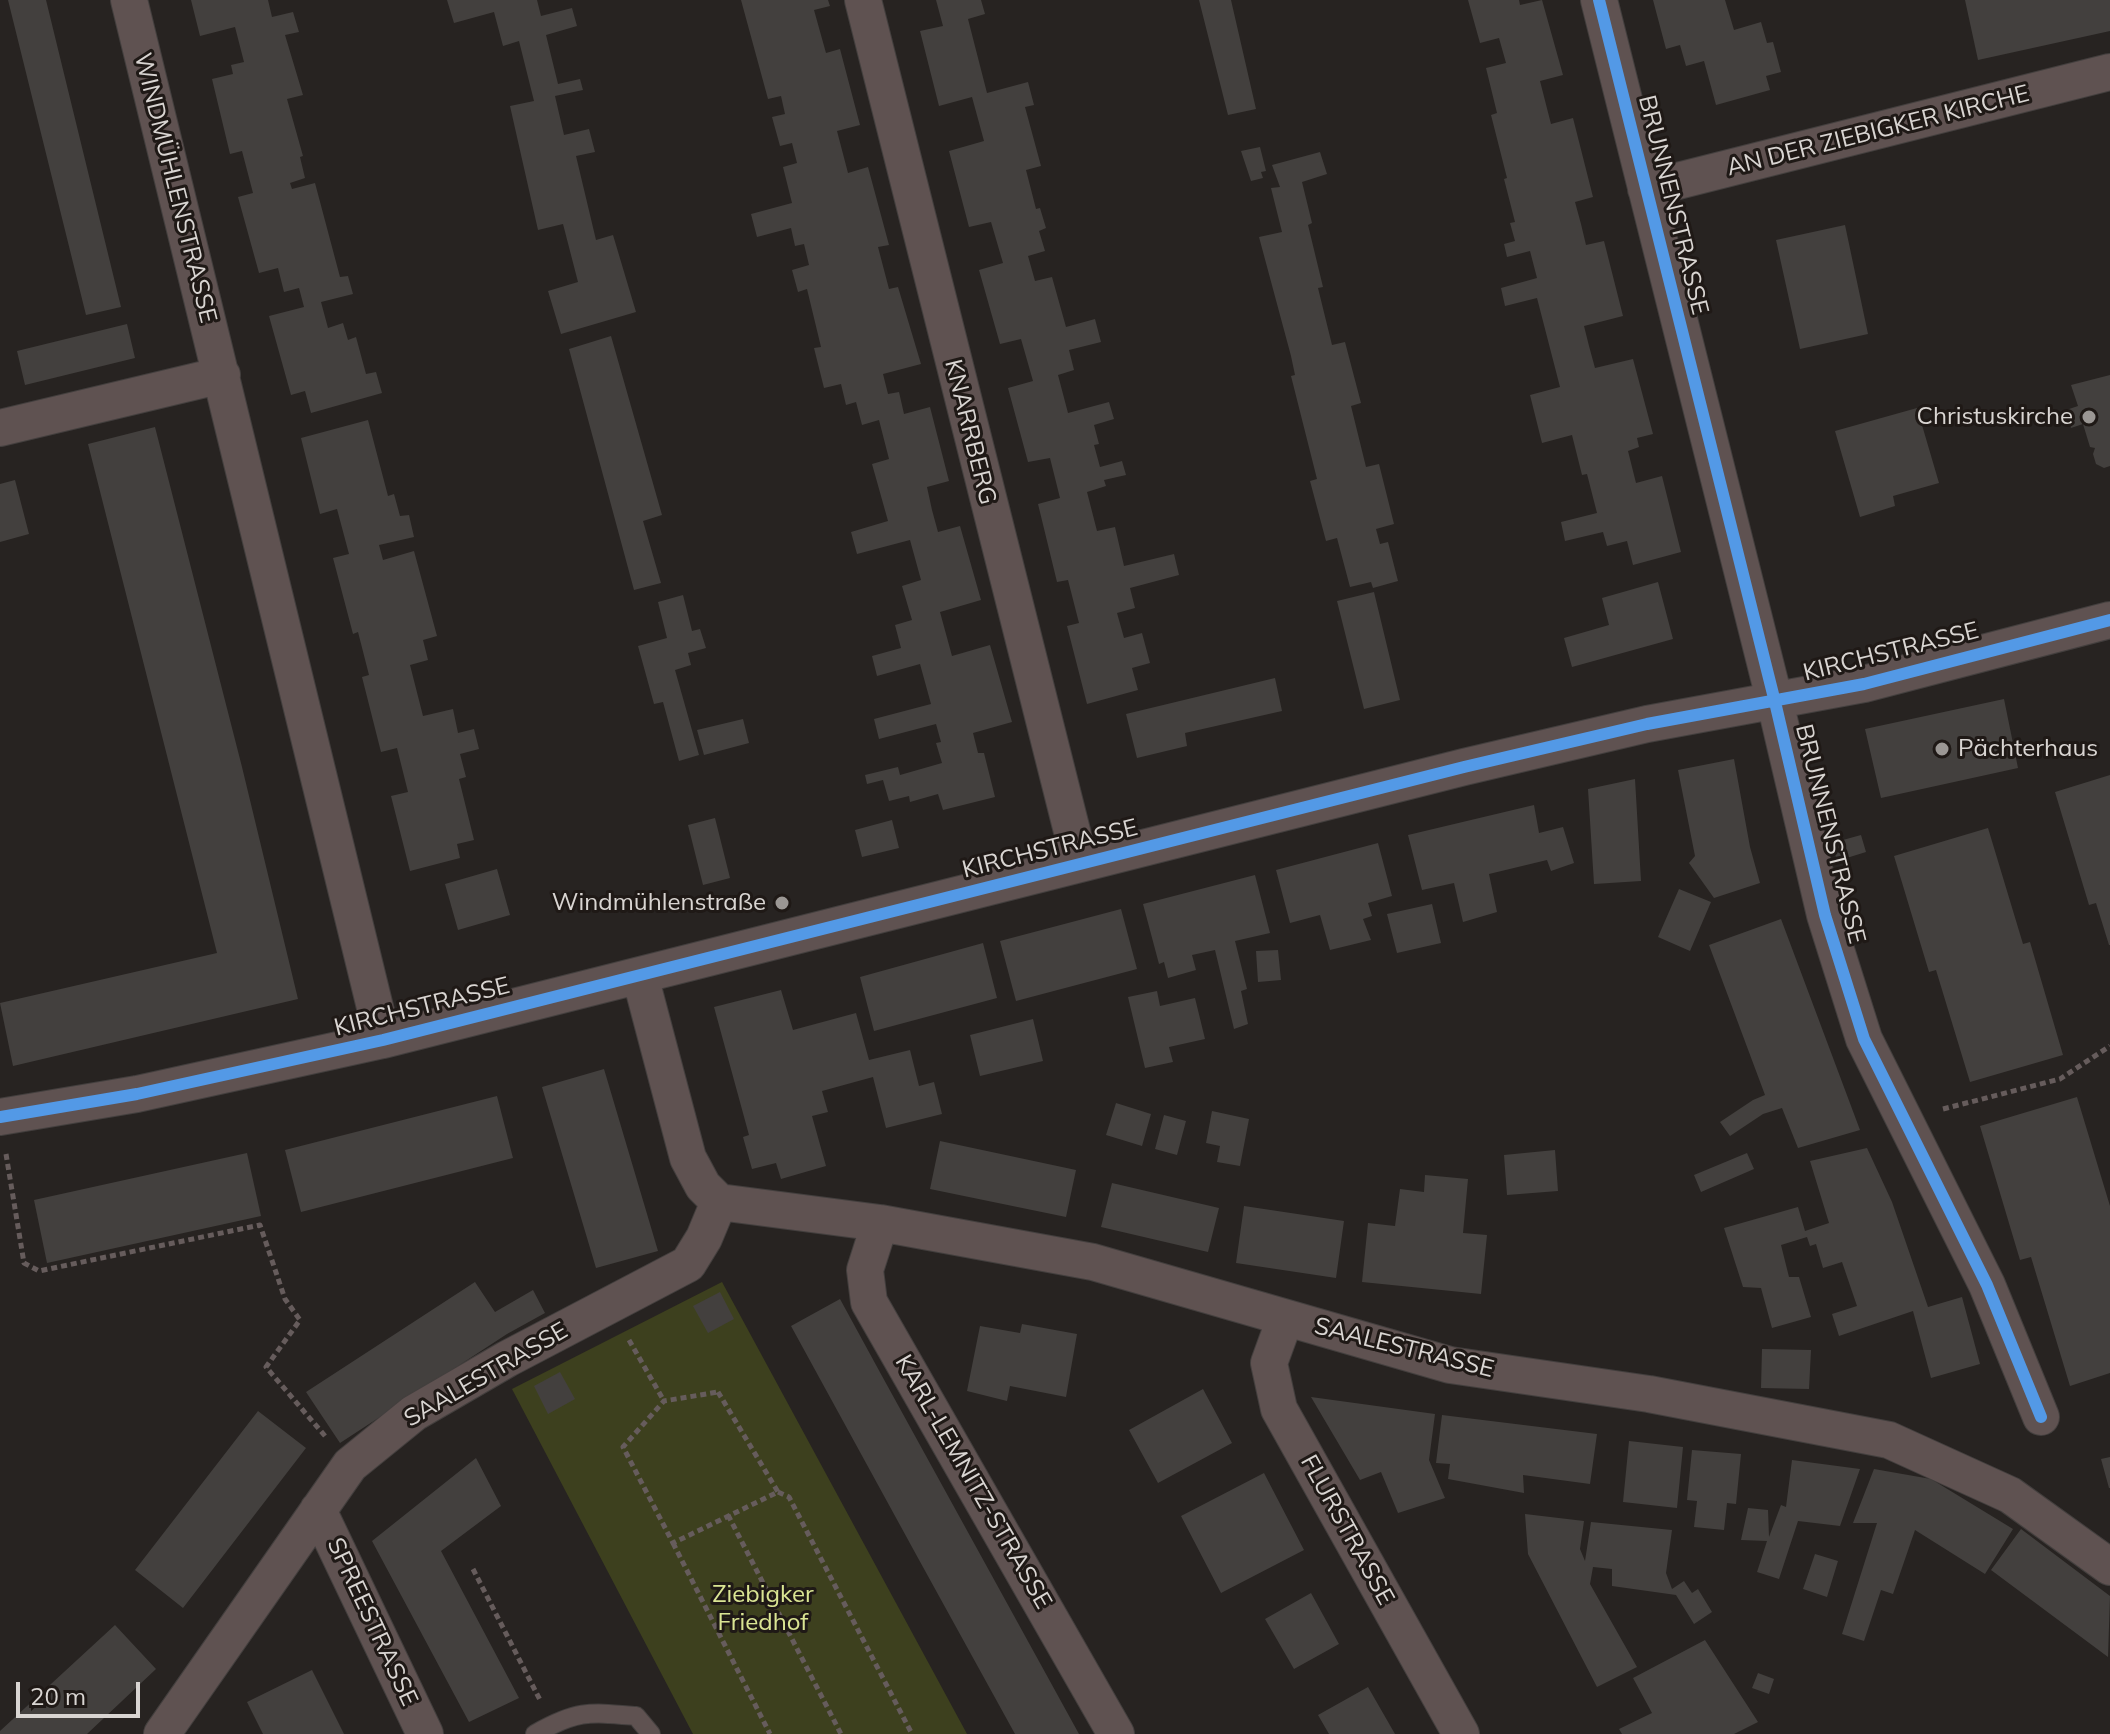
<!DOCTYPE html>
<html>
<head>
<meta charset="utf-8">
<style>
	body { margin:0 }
	#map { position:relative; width:2110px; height:1734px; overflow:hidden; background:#272321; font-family:Mulish,sans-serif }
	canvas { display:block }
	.scale { position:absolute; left:16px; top:1682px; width:124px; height:36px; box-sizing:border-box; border:4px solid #d9d5d2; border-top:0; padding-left:10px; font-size:24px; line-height:28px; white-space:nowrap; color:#d9d5d2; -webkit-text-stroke:6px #1f1916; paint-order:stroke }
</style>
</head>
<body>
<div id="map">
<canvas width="2110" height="1734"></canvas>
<div class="scale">20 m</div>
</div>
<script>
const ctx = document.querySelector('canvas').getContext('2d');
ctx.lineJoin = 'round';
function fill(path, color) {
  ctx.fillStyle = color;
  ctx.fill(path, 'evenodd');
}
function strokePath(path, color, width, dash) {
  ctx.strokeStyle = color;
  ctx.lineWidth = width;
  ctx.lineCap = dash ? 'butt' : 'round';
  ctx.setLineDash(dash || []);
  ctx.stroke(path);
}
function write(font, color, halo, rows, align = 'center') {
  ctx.font = font + ' Mulish,sans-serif';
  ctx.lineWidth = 6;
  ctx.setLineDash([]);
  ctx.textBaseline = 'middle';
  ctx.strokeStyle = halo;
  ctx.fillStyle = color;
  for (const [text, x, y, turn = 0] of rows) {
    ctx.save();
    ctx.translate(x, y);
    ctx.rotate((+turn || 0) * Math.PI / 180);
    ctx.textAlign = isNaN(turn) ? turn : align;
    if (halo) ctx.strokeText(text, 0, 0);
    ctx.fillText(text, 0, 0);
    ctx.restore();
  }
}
const green = new Path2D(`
	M 722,1282 L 967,1734 L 693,1734 L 512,1389 Z`);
const building = new Path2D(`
	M 8,0 L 46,0 L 121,307 L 86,315 Z
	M 191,0 L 268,0 L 272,17 L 293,12 L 299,32 L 285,35 L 303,95 L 287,99 L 303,156 L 300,157 L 305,178 L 290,183 L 292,189 L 315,183 L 340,277 L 348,276 L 353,294 L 321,302 L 328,328 L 343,323 L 348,340 L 356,337 L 366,374 L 376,372 L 382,393 L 311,413 L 305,391 L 291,395 L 269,316 L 304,307 L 299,288 L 284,292 L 278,268 L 259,273 L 238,197 L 253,193 L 242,151 L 230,154 L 212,79 L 233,74 L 231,65 L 244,62 L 235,27 L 200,36 Z
	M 447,0 L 537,0 L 541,16 L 572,8 L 577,26 L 546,35 L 558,84 L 580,79 L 583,90 L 555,96 L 564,135 L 589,129 L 595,152 L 576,156 L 596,240 L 613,235 L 636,312 L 561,334 L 548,291 L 578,282 L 563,224 L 538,230 L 510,106 L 534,101 L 519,41 L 503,46 L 494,12 L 454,23 Z
	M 741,0 L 828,0 L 830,6 L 814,10 L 826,53 L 840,49 L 860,125 L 837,131 L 848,173 L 868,167 L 889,245 L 878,247 L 889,289 L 898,287 L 921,364 L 883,374 L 888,394 L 899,392 L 904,414 L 930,407 L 949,481 L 927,487 L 932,510 L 938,532 L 960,526 L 981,600 L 940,612 L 952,656 L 990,645 L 1012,722 L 973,733 L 978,753 L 984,753 L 995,797 L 943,810 L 938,794 L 910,802 L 909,796 L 889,801 L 883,780 L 867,784 L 865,775 L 898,767 L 900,775 L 942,763 L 936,743 L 941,742 L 936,724 L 879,739 L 874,719 L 931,704 L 920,664 L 877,676 L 872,656 L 901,648 L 895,625 L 912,620 L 902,586 L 921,580 L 910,540 L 857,554 L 851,532 L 888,521 L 872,464 L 889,459 L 879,420 L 862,425 L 856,402 L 846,405 L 841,384 L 824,388 L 814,348 L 821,347 L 807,289 L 798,292 L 792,270 L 809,265 L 804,244 L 795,246 L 791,228 L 757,237 L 751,214 L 792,203 L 783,167 L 797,163 L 792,143 L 780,146 L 772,117 L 785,114 L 781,96 L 768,99 Z
	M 936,0 L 981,0 L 985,14 L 968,19 L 987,93 L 1028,82 L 1034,105 L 1025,107 L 1041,166 L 1026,170 L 1036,209 L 1040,208 L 1046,228 L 1039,231 L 1045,251 L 1028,256 L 1035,281 L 1052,277 L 1066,327 L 1095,319 L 1101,342 L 1069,350 L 1074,370 L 1058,375 L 1068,413 L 1109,402 L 1114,419 L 1094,425 L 1099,444 L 1094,445 L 1100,467 L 1122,461 L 1126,475 L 1104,480 L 1106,486 L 1087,492 L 1097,531 L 1115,527 L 1124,566 L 1174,554 L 1179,575 L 1130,588 L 1135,608 L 1117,613 L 1124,638 L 1142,633 L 1150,663 L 1132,668 L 1138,690 L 1087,704 L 1067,626 L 1079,623 L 1068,580 L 1057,582 L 1038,504 L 1060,498 L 1050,458 L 1028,462 L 1008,388 L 1033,381 L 1021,339 L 1000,344 L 979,270 L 1003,263 L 991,222 L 969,227 L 949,151 L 984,141 L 972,97 L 939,106 L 920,31 L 943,26 Z
	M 1199,0 L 1231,0 L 1256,109 L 1228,115 Z
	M 1468,0 L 1519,0 L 1520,5 L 1542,0 L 1563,75 L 1540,81 L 1551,124 L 1573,118 L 1593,197 L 1575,202 L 1581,224 L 1586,245 L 1604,241 L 1623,316 L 1584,326 L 1589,346 L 1595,368 L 1633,359 L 1653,434 L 1637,438 L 1639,447 L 1628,451 L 1636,483 L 1662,476 L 1681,552 L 1633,565 L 1627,541 L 1607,546 L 1603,532 L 1565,541 L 1561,522 L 1597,513 L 1587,474 L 1582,475 L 1572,435 L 1542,443 L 1530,395 L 1560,387 L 1537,298 L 1505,306 L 1501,288 L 1537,278 L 1530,251 L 1507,257 L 1504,244 L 1515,241 L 1510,223 L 1515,222 L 1504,179 L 1507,178 L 1491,115 L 1497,113 L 1486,68 L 1506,63 L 1499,38 L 1480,43 Z
	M 1653,0 L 1725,0 L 1734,30 L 1761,22 L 1767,43 L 1773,42 L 1781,72 L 1766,76 L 1770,90 L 1716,105 L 1704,61 L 1686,66 L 1680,45 L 1666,49 Z
	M 1965,0 L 2110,0 L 2110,31 L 1978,60 Z
	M 1260,147 L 1266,171 L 1261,172 L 1263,178 L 1251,181 L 1241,151 Z
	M 1320,152 L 1327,174 L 1302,182 L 1312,223 L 1308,225 L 1323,287 L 1318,288 L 1332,345 L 1345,342 L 1361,403 L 1351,406 L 1366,467 L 1379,464 L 1394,524 L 1376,529 L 1380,544 L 1388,542 L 1398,581 L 1373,588 L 1371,582 L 1350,587 L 1337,538 L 1326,541 L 1310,481 L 1317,479 L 1291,376 L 1295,375 L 1291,356 L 1259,237 L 1282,232 L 1271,188 L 1280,187 L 1272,165 Z
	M 1845,225 L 1868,334 L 1800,349 L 1776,240 Z
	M 127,324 L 135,358 L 25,385 L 17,351 Z
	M 611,336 L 662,515 L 643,521 L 661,583 L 634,590 L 569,349 Z
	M 2110,375 L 2110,466 L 2104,468 L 2096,464 L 2093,454 L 2095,448 L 2090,447 L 2083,424 L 2071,428 L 2066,410 L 2078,406 L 2071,385 Z
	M 1917,408 L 1939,483 L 1893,496 L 1895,506 L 1860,517 L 1835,431 Z
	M 368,420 L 388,496 L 394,494 L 400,516 L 409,515 L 414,537 L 379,545 L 383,560 L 414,551 L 437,636 L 423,640 L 428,660 L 410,665 L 423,716 L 453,709 L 458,733 L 474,729 L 479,749 L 460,754 L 466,777 L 459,779 L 474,840 L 457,844 L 460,858 L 410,871 L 391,796 L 408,792 L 397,748 L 381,752 L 362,677 L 369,675 L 358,632 L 353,634 L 333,558 L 349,554 L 337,509 L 320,514 L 301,438 Z
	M 155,427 L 242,767 L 298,999 L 13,1066 L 0,1003 L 217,953 L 88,444 Z
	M 15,480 L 29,534 L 0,542 L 0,484 Z
	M 1658,582 L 1673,639 L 1572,667 L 1564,638 L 1609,625 L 1602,598 Z
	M 1374,592 L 1400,700 L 1364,709 L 1337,601 Z
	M 683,595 L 692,631 L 700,629 L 706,648 L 688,653 L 691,665 L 675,670 L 699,755 L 679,761 L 663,702 L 654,704 L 638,646 L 667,638 L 658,602 Z
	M 1275,678 L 1282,711 L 1185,733 L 1187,746 L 1137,758 L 1126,714 Z
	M 2004,699 L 2018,768 L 1881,798 L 1865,729 Z
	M 743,719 L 749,743 L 704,755 L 697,730 Z
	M 1734,759 L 1750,847 L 1760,883 L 1714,898 L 1689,863 L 1695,856 L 1678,770 Z
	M 2110,775 L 2110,945 L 2109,945 L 2096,903 L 2089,905 L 2055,792 Z
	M 1635,779 L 1641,881 L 1594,884 L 1588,789 Z
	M 1534,805 L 1539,833 L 1563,827 L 1574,863 L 1551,871 L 1547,860 L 1489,874 L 1497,912 L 1463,922 L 1454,883 L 1422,890 L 1408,835 Z
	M 715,818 L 730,878 L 703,885 L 688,825 Z
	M 892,820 L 899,848 L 862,857 L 855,830 Z
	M 1988,828 L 2023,944 L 2030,942 L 2063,1055 L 1970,1082 L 1936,970 L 1929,972 L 1894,856 Z
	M 1861,835 L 1866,852 L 1837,861 L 1832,843 Z
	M 1378,843 L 1392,896 L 1368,903 L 1372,916 L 1363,919 L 1371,940 L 1330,950 L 1320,915 L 1290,923 L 1276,870 Z
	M 497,869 L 510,915 L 458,930 L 445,884 Z
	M 1255,875 L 1270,933 L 1235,941 L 1247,989 L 1241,991 L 1248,1024 L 1234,1029 L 1215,950 L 1192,955 L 1196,970 L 1168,978 L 1164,962 L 1159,964 L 1143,904 Z
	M 1679,889 L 1711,902 L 1690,951 L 1658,937 Z
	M 1432,904 L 1441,943 L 1397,953 L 1387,914 Z
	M 1121,909 L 1137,969 L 1016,1001 L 1000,941 Z
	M 1781,919 L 1860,1130 L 1798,1148 L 1782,1108 L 1763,1114 L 1730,1136 L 1720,1122 L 1753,1100 L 1765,1095 L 1709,945 Z
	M 983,943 L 997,998 L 874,1031 L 860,977 Z
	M 1278,950 L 1281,980 L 1258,982 L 1256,951 Z
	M 781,990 L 793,1030 L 856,1013 L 869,1060 L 910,1050 L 919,1086 L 934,1082 L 942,1114 L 886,1128 L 873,1077 L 822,1091 L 828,1112 L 812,1116 L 826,1166 L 781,1179 L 776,1163 L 752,1169 L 743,1137 L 749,1135 L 714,1007 Z
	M 1157,991 L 1160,1006 L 1195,998 L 1205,1039 L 1169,1047 L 1173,1062 L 1145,1068 L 1128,997 Z
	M 1033,1019 L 1043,1061 L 980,1076 L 970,1035 Z
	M 604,1069 L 658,1251 L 596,1268 L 542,1087 Z
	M 497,1096 L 513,1158 L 301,1212 L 285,1150 Z
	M 2077,1097 L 2110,1206 L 2110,1373 L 2070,1386 L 2031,1257 L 2020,1260 L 1980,1126 Z
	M 1116,1103 L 1151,1114 L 1142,1146 L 1106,1135 Z
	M 1212,1111 L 1249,1119 L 1240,1166 L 1217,1162 L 1220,1146 L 1206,1143 Z
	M 1164,1115 L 1186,1121 L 1177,1155 L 1155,1149 Z
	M 940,1141 L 1076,1170 L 1066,1217 L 930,1189 Z
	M 1867,1148 L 1892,1202 L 1928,1307 L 1962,1297 L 1980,1364 L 1931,1378 L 1913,1311 L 1839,1336 L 1832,1314 L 1857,1306 L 1842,1262 L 1823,1268 L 1816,1244 L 1810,1246 L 1807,1237 L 1781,1245 L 1789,1277 L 1799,1277 L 1811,1317 L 1772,1328 L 1761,1288 L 1743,1287 L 1724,1228 L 1798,1207 L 1805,1231 L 1829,1223 L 1810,1161 Z
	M 1555,1150 L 1558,1191 L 1507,1195 L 1504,1155 Z
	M 247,1153 L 261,1216 L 47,1263 L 34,1200 Z
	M 1747,1153 L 1754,1169 L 1701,1192 L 1694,1175 Z
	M 1425,1175 L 1468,1179 L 1463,1233 L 1487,1235 L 1481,1294 L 1362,1282 L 1368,1223 L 1395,1226 L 1400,1189 L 1424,1192 Z
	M 1112,1183 L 1219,1208 L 1208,1252 L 1101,1227 Z
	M 1244,1206 L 1344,1221 L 1336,1278 L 1236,1263 Z
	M 475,1282 L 495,1312 L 533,1290 L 545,1313 L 507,1334 L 340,1443 L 306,1392 Z
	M 720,1292 L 734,1319 L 708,1333 L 693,1306 Z
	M 840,1299 L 882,1376 L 1079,1734 L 1015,1734 L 918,1558 L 791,1326 Z
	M 1022,1324 L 1077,1334 L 1066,1397 L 1010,1386 L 1007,1401 L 967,1391 L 980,1326 L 1020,1333 Z
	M 1762,1349 L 1811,1350 L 1809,1389 L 1761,1388 Z
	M 560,1372 L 575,1399 L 548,1414 L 534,1386 Z
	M 1203,1389 L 1232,1443 L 1158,1483 L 1129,1430 Z
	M 1311,1397 L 1435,1414 L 1429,1460 L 1445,1498 L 1398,1513 L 1381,1472 L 1360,1480 Z
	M 258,1411 L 306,1448 L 183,1608 L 135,1570 Z
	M 1442,1415 L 1597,1434 L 1590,1484 L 1523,1475 L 1524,1493 L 1448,1479 L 1450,1464 L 1436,1463 Z
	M 1629,1441 L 1683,1447 L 1677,1508 L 1623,1502 Z
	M 1692,1450 L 1741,1454 L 1736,1504 L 1727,1503 L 1724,1530 L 1694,1527 L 1697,1501 L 1687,1500 Z
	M 2110,1457 L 2110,1488 L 2109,1488 L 2101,1459 Z
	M 476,1458 L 501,1506 L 441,1551 L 519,1698 L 469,1722 L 372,1541 Z
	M 1792,1460 L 1860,1469 L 1840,1526 L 1798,1521 L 1779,1579 L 1757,1572 L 1767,1541 L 1741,1540 L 1748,1508 L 1768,1510 L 1769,1537 L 1781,1505 L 1786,1507 Z
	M 1874,1469 L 1931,1479 L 2013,1529 L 1985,1574 L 1915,1530 L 1893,1594 L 1881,1590 L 1864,1641 L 1842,1634 L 1877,1523 L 1853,1523 Z
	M 1264,1473 L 1304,1550 L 1221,1593 L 1181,1516 Z
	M 1525,1514 L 1584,1521 L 1580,1549 L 1585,1561 L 1591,1522 L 1672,1530 L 1666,1573 L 1672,1589 L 1684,1581 L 1692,1593 L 1698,1589 L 1712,1612 L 1694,1624 L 1676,1595 L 1612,1586 L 1612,1569 L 1593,1567 L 1590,1584 L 1637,1667 L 1597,1687 L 1528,1554 Z
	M 2021,1529 L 2110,1596 L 2108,1657 L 1991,1570 Z
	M 1815,1554 L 1838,1561 L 1827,1597 L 1803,1589 Z
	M 1311,1593 L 1339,1644 L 1294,1669 L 1265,1619 Z
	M 115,1625 L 156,1669 L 87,1734 L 0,1734 L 0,1731 Z
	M 1705,1640 L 1758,1722 L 1734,1734 L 1622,1734 L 1619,1729 L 1652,1713 L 1633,1678 Z
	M 312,1670 L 344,1734 L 263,1734 L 247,1702 Z
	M 1758,1673 L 1774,1679 L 1769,1694 L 1752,1688 Z
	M 1368,1687 L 1395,1734 L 1329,1734 L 1318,1715 Z`);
const path = new Path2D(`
	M 1943,1109 L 2060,1079 L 2110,1046
	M 6,1154 L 24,1263 L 39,1271 L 260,1225 L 285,1299 L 300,1320 L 266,1367 L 325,1436
	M 629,1340 L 664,1401
	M 718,1392 L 778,1492 L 673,1543 L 623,1447 L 664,1401 Z
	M 778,1492 L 789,1497 L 912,1734
	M 728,1515 L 841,1734
	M 673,1543 L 770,1734
	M 473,1569 L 540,1700`);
const service = new Path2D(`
	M 535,1734 C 577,1710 589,1712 636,1716 L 651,1734`);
const minor = new Path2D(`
	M 129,0 L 383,1040
	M 863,0 L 1080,863
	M 1599,0 L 1775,702 L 1825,915 L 1864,1039 L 1987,1285 L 2041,1417
	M 1646,189 L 2110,72
	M 0,428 L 222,375
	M 0,1117 L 137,1094 L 383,1040 L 1464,767 L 1647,724 L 1864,684 L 2110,620
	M 719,1202 L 880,1223 L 1093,1262 L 1450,1365 L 1649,1394 L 1889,1440 L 2010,1495 L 2110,1567
	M 880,1223 L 865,1270 L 869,1302 L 1116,1734
	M 1285,1319 L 1269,1363 L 1279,1409 L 1461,1734
	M 318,1510 L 425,1734
	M 162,1734 L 350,1465 L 414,1413 L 507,1359 L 688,1264 L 704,1238 L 719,1202 L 703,1186 L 688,1158 L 640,976`);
const cycleway = new Path2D(`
	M 1599,0 L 1775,702 L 1825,915 L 1864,1039 L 1987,1285 L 2041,1417
	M 0,1117 L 137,1094 L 383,1040 L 1464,767 L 1647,724 L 1864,684 L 2110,620`);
const markers = [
	[2089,417,8,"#9b9794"],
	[1942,749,8,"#9b9794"],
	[782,903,8,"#9b9794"]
];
const streetNames = [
	["AN DER ZIEBIGKER KIRCHE",1878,131,-14],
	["WINDMÜHLENSTRASSE",175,188,76],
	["BRUNNENSTRASSE",1673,205,76],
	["KNARRBERG",970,432,76],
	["KIRCHSTRASSE",1891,652,-14],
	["BRUNNENSTRASSE",1830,834,76],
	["KIRCHSTRASSE",1050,849,-14],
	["KIRCHSTRASSE",422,1007,-14],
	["SAALESTRASSE",1404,1348,14],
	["SAALESTRASSE",486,1375,-30],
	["KARL-LEMNITZ-STRASSE",973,1482,60],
	["FLURSTRASSE",1347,1530,61],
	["SPREESTRASSE",372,1622,65]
];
const poiNames = [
	["Christuskirche",2073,417],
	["Pächterhaus",1958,749,"left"],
	["Windmühlenstraße",766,903]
];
const parkNames = [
	["Ziebigker",763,1595],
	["Friedhof",763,1623]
];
fill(green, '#3d401e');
fill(building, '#43403e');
strokePath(service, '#433f3e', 20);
strokePath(minor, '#433f3e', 38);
strokePath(path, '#665c5c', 5, [6, 4]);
strokePath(service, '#5f5251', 18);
strokePath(minor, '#5f5251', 36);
strokePath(cycleway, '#5399e6', 12);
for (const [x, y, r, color] of markers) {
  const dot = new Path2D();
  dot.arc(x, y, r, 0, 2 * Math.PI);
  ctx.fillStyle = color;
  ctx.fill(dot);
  strokePath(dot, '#1f1916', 3);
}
write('24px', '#d9d5d2', '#1f1916', streetNames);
write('24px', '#d9d5d2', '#1f1916', poiNames, 'right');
write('24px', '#dae593', '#1f1916', parkNames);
</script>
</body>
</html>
